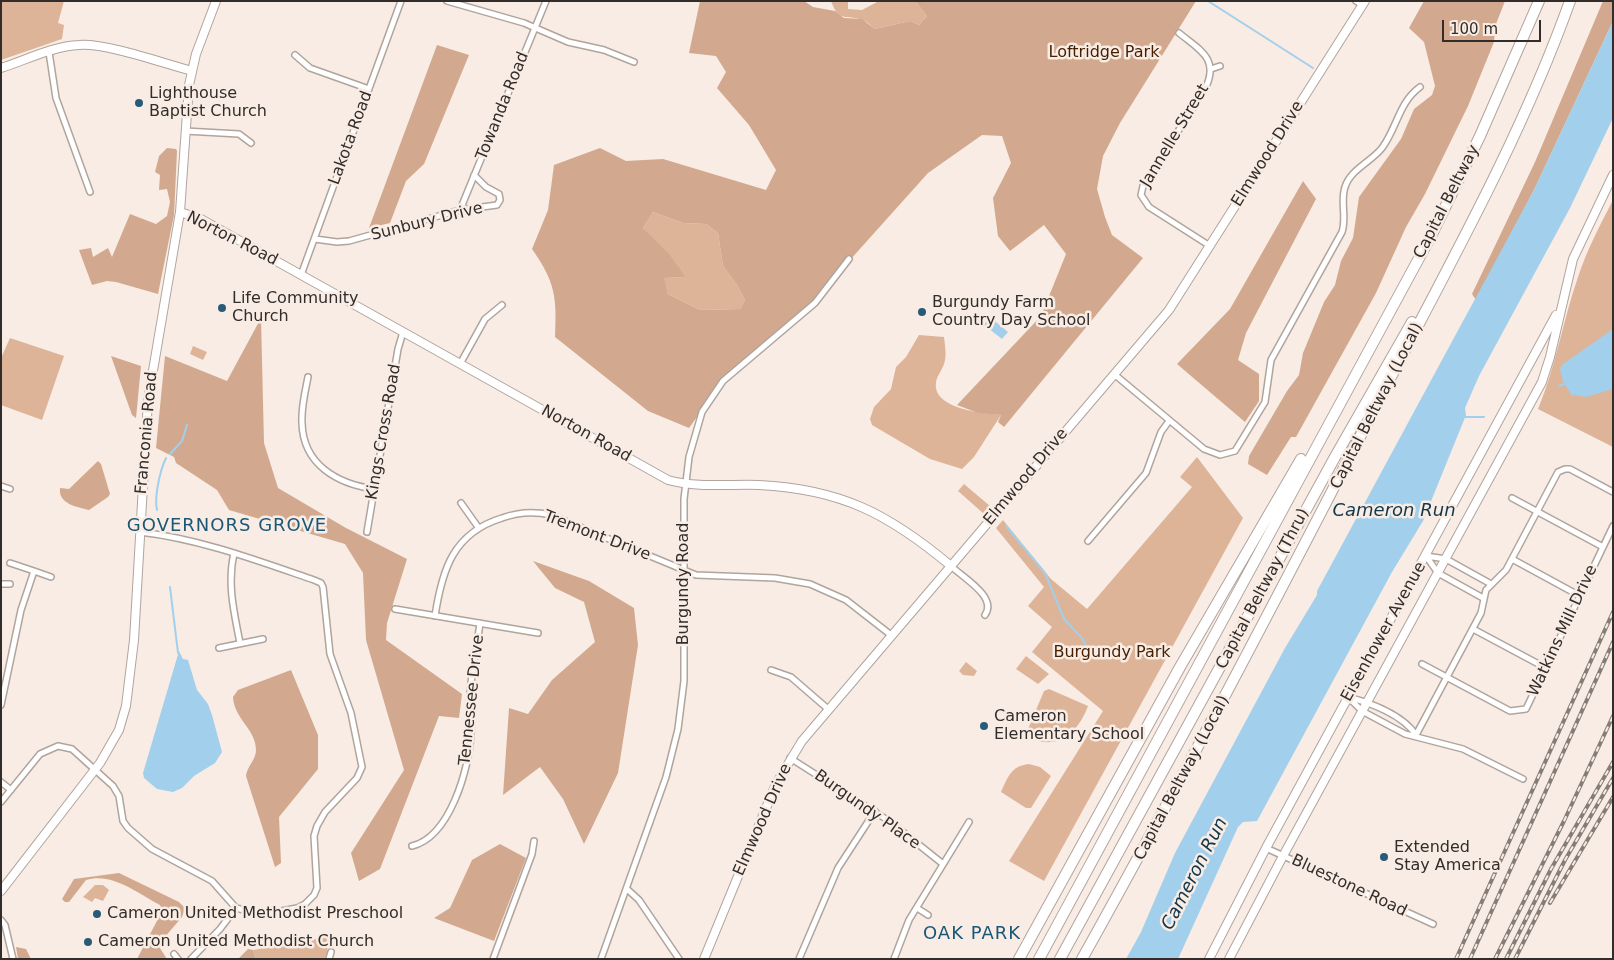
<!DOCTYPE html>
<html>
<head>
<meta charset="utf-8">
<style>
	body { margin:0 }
	#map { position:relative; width:1614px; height:960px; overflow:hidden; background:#f8ece4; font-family:"DejaVu Sans",sans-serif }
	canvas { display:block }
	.frame { position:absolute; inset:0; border:2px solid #322d2a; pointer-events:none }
	.scale { position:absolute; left:1442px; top:20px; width:99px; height:22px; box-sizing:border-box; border:2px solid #322d2a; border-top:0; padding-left:6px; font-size:15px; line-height:18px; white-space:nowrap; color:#322d2a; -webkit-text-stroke:4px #f8ece4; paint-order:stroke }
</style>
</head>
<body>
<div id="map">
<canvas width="1614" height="960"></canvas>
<div class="frame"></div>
<div class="scale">100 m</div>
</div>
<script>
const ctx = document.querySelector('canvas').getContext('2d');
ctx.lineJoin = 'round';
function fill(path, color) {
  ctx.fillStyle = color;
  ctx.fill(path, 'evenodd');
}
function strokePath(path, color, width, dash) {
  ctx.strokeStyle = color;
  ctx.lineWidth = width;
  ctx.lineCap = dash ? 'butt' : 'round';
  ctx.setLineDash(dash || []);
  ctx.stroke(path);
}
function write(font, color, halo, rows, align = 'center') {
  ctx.font = font + ' "DejaVu Sans",sans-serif';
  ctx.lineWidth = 5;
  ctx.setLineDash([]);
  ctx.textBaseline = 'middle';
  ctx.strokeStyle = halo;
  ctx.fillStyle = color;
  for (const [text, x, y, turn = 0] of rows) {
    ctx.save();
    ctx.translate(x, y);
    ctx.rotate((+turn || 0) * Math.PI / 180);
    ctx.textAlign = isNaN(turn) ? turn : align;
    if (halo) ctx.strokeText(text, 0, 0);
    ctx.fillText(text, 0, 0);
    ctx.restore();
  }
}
const green = new Path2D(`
	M 1,1 L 64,1 L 58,23 L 64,25 L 62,39 L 1,60 Z
	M 831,1 L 848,1 L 848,9 L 862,10 L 879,1 L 915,1 L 927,16 L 919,25 L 910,21 L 875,29 C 871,26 867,21 862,20 C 846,14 839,23 831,1 Z
	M 1613,200 L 1613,447 L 1538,409 C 1556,366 1563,320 1578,277 C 1587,250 1600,225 1613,200 Z
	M 653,212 L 683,223 L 706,224 L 718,233 L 723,266 L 737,285 L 745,300 L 740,309 L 700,310 L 668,294 L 663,278 L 686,277 L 643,228 Z
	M 919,335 L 944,337 C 945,346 947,356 944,364 C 942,370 937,376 936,382 C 932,409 982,413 1001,415 L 974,457 L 962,469 L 930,459 L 872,425 L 870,419 L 874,407 L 891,389 L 896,367 L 906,357 Z
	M 10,338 L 64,356 L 42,420 L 1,405 L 1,358 Z
	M 193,346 L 207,352 L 203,360 L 190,354 Z
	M 1197,457 L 1243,518 L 1044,881 L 1009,861 L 1103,711 L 1032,652 L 1052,627 L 1028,606 L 1044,587 L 996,528 L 1003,520 L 1051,579 L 1087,609 L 1192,487 L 1180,477 Z
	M 964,484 L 990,506 L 984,514 L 958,491 Z
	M 1026,656 L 1049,674 L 1038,684 L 1016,669 Z
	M 966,662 L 977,671 L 974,676 L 963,675 L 959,671 Z
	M 1049,689 L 1088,706 C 1077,735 1056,752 1025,736 L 1044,691 Z
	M 1029,764 L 1040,767 L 1051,776 L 1031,808 L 1026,808 L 1001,792 C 1008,777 1011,766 1029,764 Z
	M 95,885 L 103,885 L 109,890 L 103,901 L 95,898 L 92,902 L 83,897 Z
	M 327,937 L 328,959 L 256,959 L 253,950 Z`);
const forest = new Path2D(`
	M 700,1 L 804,1 L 813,7 L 835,11 L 844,18 L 862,19 L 875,29 L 910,21 L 919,25 L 927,16 L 915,1 L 1196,1 L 1120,123 L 1103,156 L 1097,189 L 1105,217 L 1112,235 L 1143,258 L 1004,427 L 998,422 L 1001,415 L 978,413 L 957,405 L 1041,316 L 1066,254 L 1044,225 L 1010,251 L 998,236 L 993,198 L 1011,163 L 1002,136 L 982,135 L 928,173 L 806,309 L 723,381 L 689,428 L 648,411 L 555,337 C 557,296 555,282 532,249 L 548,210 L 554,165 L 600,148 L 626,161 L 663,159 L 766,190 L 776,170 L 749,125 L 717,88 L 726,72 L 716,56 L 689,53 ZM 653,212 L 683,223 L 706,224 L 718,233 L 723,266 L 737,285 L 745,300 L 740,309 L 700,310 L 668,294 L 664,278 L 686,277 L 668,253 L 643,228 Z
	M 1424,1 L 1505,1 L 1496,24 L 1494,42 L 1468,106 L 1425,194 L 1406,227 L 1376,293 L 1296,437 L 1291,437 L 1267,475 L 1248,464 L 1249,456 L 1287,391 L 1299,375 L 1303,353 L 1324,302 L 1335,285 L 1341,261 L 1353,238 L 1359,197 L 1401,139 L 1414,109 L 1432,95 L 1435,86 L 1424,42 L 1409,28 Z
	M 1603,1 L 1613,1 L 1613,21 L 1534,190 L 1476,300 L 1472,294 L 1535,162 Z
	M 437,45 L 469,55 L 424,164 L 406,181 L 390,223 L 369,228 Z
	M 167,148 L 176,149 L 177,151 L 174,215 L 158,294 L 116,282 L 107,281 L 92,285 L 79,250 L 91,248 L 93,257 L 108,248 L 112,257 L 130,214 L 156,224 L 167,216 L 170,202 L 167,189 L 159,190 L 160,175 L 155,172 L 159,156 Z
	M 1303,181 L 1316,199 L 1246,333 L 1238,360 L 1259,374 L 1259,401 L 1245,422 L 1177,364 L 1230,309 Z
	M 261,318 L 264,443 L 278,488 L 346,528 L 407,559 L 387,623 L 386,640 L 462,694 L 459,718 L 439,716 L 380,869 L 359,881 L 351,853 L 404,770 L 366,640 L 363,573 L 345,544 L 229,510 L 217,490 L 176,463 L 174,457 L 156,448 L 165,356 L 227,381 Z
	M 111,356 L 141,366 L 136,418 L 132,415 Z
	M 98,461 L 101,464 L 110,494 L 108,497 L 89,510 C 77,507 58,504 60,488 L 69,489 Z
	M 533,561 L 589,581 L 634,608 L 638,645 L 618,773 L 584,844 L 563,799 L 540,767 L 503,795 L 509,708 L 528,714 L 552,680 L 595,642 L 584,602 L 555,588 Z
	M 291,670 L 318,735 L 318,769 L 279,817 L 281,863 L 275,867 L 246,776 C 247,766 256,760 256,750 C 256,729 234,719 233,697 L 238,690 Z
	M 500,844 L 526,858 L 494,941 L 434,918 L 450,908 L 472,860 Z
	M 119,873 L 179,902 L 185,908 L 182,917 L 158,945 L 167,959 L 137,959 L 159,917 L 161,910 L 160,905 C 137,893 112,872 86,880 L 69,902 L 65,902 L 62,899 L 74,879 Z
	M 16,947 L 26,949 L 31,959 L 18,959 Z
	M 248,949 L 253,950 L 256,959 L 238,959 Z`);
const water = new Path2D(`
	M 1613,21 L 1613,118 L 1570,208 L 1479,376 L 1465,408 L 1466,415 L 1423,521 L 1392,572 L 1257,821 L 1243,822 L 1238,827 L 1178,959 L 1126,959 L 1141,932 L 1175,853 L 1285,648 L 1317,595 L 1317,591 L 1534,190 Z
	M 990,317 L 1008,332 L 1002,339 L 984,325 Z
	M 1613,329 L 1613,389 L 1586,397 L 1575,395 L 1572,396 L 1563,381 L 1560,369 L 1563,364 Z
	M 179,651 L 183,659 L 188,660 L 197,690 L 208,704 L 212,715 L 222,752 L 215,763 L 194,776 L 182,788 L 173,792 L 157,789 L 144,778 L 143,773 Z`);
const stream = new Path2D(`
	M 1208,1 L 1313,68
	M 1559,386 L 1566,383
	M 1464,417 L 1484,417
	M 170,454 L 182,441 L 187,425
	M 157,510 C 154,498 160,470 166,458
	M 1006,526 L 1045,573 L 1064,619 L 1081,637 L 1088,649
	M 170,587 L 178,653`);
const street = new Path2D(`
	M 447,1 L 524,23 L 568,42 L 604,50 L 634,62
	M 1356,1 L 1362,5
	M 1179,33 C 1200,50 1220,59 1205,89 L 1143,186 L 1141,195 L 1149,207 L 1210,246
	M 49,52 L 56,98 L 90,192
	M 295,55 L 310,68 L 369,89
	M 1211,69 L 1220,66
	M 185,131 L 239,134 L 251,143
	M 460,210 L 546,1
	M 315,239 L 337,242 L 349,241 L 460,210 L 497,205 L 500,200 L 499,194 L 486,187 L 474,175
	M 301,275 L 401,1
	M 460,364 L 485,319 L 502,305
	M 1114,374 L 1204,449 L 1220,455 L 1235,451 L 1265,402 L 1271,360 L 1342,232 C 1347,217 1340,202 1345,187 C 1351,169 1371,162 1382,148 C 1397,128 1399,102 1420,87
	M 308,377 C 305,392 301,408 302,423 C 303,465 338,484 374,489
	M 1,486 L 10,489
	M 1512,498 L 1603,547
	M 461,503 L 478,527
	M 367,532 L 398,349 L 403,332
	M 1088,541 L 1146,473 L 1161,432 L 1169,421
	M 234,553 C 227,584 234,612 240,643
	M 1426,556 L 1438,573 L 1483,598
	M 1426,556 L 1446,559 L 1491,584
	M 1512,559 L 1580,596
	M 10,563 L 34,571
	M 951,566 C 962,577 998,597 985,615
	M 1,584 L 10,584
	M 395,609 L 538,633
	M 435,616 C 442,570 453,533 502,518 C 518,512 534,511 551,515 L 696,575 L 775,578 L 810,584 L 846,600 L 891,635
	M 1473,629 L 1546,668
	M 219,648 L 263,639
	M 1422,664 L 1510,711 L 1526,709 L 1613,526
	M 771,670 L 791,677 L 828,709
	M 1348,697 L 1362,711 L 1405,734 L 1463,749 L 1523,779
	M 1348,697 C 1371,703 1403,715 1416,735
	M 1,705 L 21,610 L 34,571 L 51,577
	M 1416,735 L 1481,613 L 1486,590 L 1506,570 L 1558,472 L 1565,469 L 1570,469 L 1613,492
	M 790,758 L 889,821 L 943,864
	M 1,782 L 11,790
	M 1,802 L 40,754 L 58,746 L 72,749 L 113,786 L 119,796 L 123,821 L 128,828 L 152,849 L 212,881 L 236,908 L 252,912 L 271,913 L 297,908 L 305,904 L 314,895 L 317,888 L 314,836 L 317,826 L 325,812 L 357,778 L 362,767 L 351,713 L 330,654 L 323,587 L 321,583 L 314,580 C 256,560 200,539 140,532
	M 412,846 C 450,837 469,769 471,734 C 472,721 469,708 470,696 C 471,672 477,647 480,623
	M 1266,848 L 1433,924
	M 627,889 L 639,900 L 679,959
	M 917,908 L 928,915
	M 1,920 L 5,925 L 13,959
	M 174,954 L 178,959
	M 191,959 L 220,929 L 236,908
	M 329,959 L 331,952
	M 493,959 L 532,854 L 534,841
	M 601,959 L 666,777 L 678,729 L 684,681 L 684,499 L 689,457 L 702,412 L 723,381 L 815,303 L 849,259
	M 799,959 L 838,868 L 875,811
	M 894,959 L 909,920 L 969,822`);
const secondary = new Path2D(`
	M 1,68 C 26,60 53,46 79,45 C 107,43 162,63 192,71
	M 180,212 L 201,219 L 668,480 C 697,488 730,484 759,485 C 841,489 889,514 951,566
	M 1,891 L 100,763 L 119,730 L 126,706 L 134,640 L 148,400 L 180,212 L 189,85 L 196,54 L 216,1
	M 704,959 L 776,784 L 802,741 L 1169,310 L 1365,1
	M 1209,959 L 1266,848 L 1556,315
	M 1229,959 L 1283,856 L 1542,382 L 1550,357 L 1573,259 L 1613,175`);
const highway = new Path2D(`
	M 1019,959 L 1180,667 L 1301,459
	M 1039,959 L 1431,236 L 1480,136 L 1539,1
	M 1060,959 L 1335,457 L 1412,322
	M 1082,959 C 1186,773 1284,585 1381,396 C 1448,267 1521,138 1570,1`);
const rail = new Path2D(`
	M 1550,903 L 1613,797
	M 1456,959 L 1613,612
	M 1470,959 L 1613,642
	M 1495,959 L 1564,821 L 1613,716
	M 1506,959 L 1551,869 L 1613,762
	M 1515,959 L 1565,860 L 1613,778`);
const markers = [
	[139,103,5,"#285b78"],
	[222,308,5,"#285b78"],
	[922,312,5,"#285b78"],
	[984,726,5,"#285b78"],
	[1384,857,5,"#285b78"],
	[97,914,5,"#285b78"],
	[88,942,5,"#285b78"]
];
const parkNames = [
	["Loftridge Park",1104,53],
	["Burgundy Park",1112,653]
];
const poiNames = [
	["Lighthouse",149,94],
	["Baptist Church",149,112],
	["Life Community",232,299],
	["Church",232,317],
	["Burgundy Farm",932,303],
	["Country Day School",932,321],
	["Cameron",994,717],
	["Elementary School",994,735],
	["Extended",1394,848],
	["Stay America",1394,866],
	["Cameron United Methodist Preschool",107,914],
	["Cameron United Methodist Church",98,942]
];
const streetNames = [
	["Towanda Road",503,106,-68],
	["Jannelle Street",1175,136,-59],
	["Lakota Road",351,138,-70],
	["Elmwood Drive",1268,154,-58],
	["Capital Beltway",1447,202,-63],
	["Sunbury Drive",427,222,-14],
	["Norton Road",232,239,27],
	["Capital Beltway (Local)",1377,406,-63],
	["Kings Cross Road",384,432,-80],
	["Franconia Road",147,433,-85],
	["Norton Road",586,434,29],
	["Elmwood Drive",1026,477,-50],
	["Tremont Drive",597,536,21],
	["Burgundy Road",684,584,-90],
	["Capital Beltway (Thru)",1263,589,-62],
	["Watkins Mill Drive",1563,631,-65],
	["Eisenhower Avenue",1384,632,-61],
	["Tennessee Drive",472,700,-84],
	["Capital Beltway (Local)",1182,778,-62],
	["Burgundy Place",867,810,35],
	["Elmwood Drive",763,820,-66],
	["Bluestone Road",1349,886,25]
];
const waterNames = [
	["Cameron Run",1394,511],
	["Cameron Run",1195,874,-63]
];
const neighbourhoodNames = [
	["GOVERNORS GROVE",227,526],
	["OAK PARK",972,934]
];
fill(green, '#deb499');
fill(forest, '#d2a98e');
fill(water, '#a2cfeb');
strokePath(stream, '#a2cfeb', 2);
strokePath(street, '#b0a49d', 8);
strokePath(secondary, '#b0a49d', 10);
strokePath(highway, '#b0a49d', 12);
strokePath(street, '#fff', 5);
strokePath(secondary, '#fff', 8);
strokePath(highway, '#fff', 10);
strokePath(rail, '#857d78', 4);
strokePath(rail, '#f8ece4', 2, [5.5]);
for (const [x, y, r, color] of markers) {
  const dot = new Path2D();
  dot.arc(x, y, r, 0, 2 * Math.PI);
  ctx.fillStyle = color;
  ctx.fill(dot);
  strokePath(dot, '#f8ece4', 2);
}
write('16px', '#461f00', '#f8ece4', parkNames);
write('16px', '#322d2a', '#f8ece4', poiNames, 'left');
write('16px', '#322d2a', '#f8ece4', streetNames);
write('italic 18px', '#12374b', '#f8ece4', waterNames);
ctx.letterSpacing = '1px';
write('18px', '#1a5777', '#f8ece4', neighbourhoodNames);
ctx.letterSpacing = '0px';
</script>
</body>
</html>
